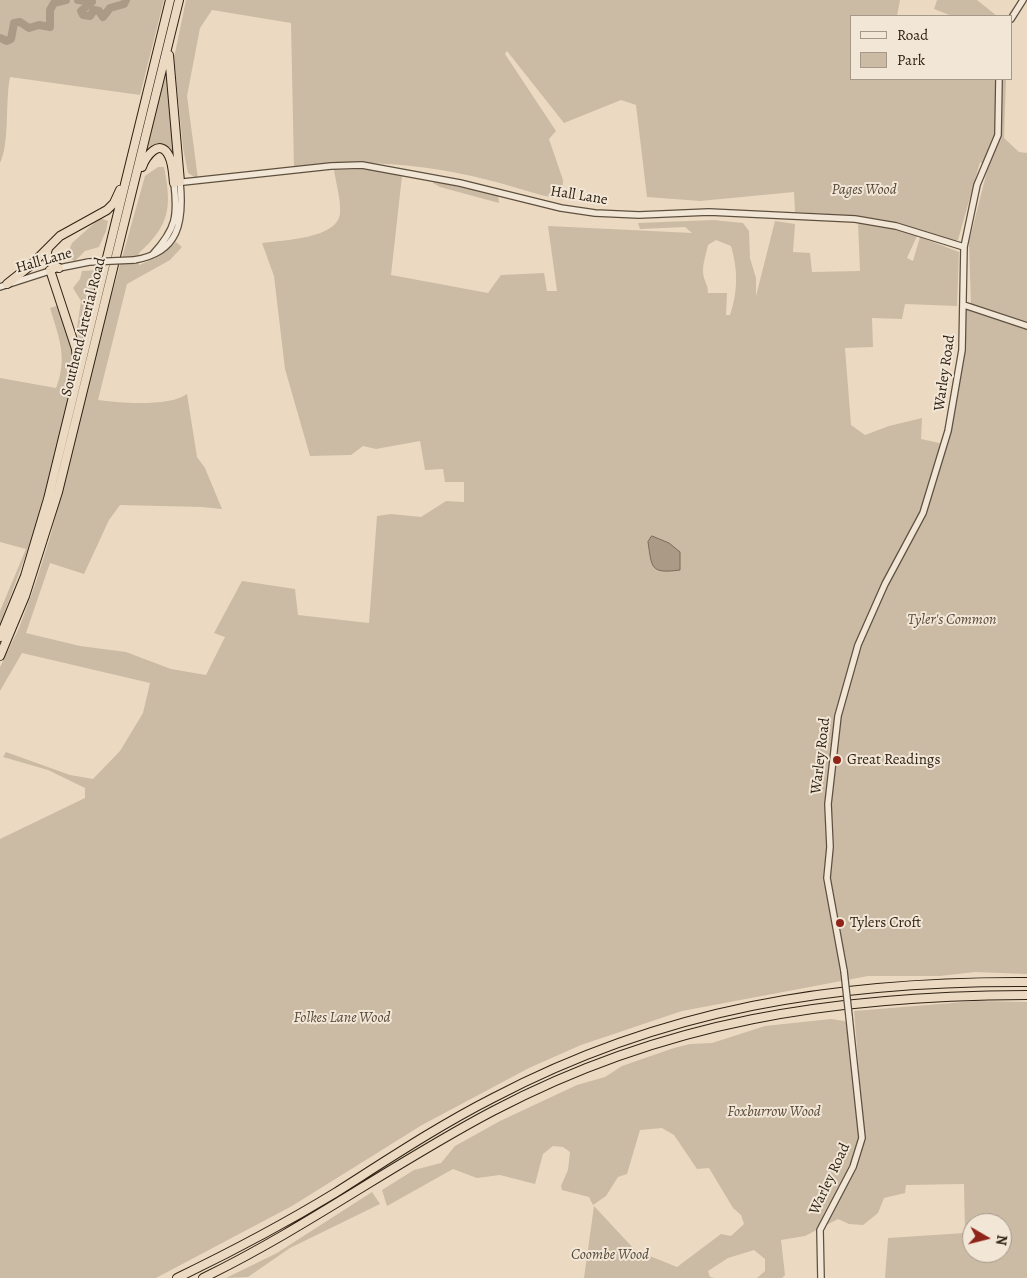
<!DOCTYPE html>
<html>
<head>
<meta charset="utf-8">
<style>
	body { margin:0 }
	#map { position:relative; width:1027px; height:1278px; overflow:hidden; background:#ebdac1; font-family:Alegreya,serif }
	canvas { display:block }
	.legend { position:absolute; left:850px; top:15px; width:162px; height:65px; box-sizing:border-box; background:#f2e7d7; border:1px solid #a49889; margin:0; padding:6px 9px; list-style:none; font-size:15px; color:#2f2214 }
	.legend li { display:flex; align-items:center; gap:10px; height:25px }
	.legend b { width:25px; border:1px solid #a49889 }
	.north { position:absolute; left:962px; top:1213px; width:50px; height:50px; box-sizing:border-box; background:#f2e7d7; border:1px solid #a49889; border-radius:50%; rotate:98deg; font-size:14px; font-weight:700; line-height:20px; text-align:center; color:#2f2214 }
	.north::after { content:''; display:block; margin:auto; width:18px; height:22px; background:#8f2418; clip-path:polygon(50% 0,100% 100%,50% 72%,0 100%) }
</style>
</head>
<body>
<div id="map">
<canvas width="1027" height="1278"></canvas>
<ul class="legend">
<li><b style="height:6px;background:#f2e7d7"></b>Road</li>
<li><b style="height:14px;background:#cbbba4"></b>Park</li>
</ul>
<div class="north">N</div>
</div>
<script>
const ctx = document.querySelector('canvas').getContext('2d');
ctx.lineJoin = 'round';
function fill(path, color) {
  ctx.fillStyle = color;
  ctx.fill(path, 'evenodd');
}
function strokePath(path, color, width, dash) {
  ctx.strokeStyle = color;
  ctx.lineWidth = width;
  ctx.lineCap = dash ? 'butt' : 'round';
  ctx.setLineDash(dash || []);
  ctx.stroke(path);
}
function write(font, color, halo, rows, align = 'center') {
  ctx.font = font + ' Alegreya,serif';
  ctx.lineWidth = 4;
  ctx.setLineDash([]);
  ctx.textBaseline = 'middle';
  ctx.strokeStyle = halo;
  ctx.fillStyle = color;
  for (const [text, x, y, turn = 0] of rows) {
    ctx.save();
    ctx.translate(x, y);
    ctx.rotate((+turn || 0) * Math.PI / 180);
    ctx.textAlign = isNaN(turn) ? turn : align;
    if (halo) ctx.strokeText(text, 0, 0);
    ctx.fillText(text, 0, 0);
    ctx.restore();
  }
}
const green = new Path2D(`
	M 0,0 L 164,0 L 140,95 L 10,77 C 5,101 10,143 0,163 Z
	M 186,0 L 900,0 L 897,16 L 851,16 L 851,79 L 1006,79 L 1004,138 L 1019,152 L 1027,153 L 1027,974 L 975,972 L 940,976 L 868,976 L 682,1011 L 581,1045 L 529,1068 L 422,1125 L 292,1206 L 156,1278 L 0,1278 L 0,839 L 85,798 L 85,788 L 48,770 L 3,757 L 6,752 L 70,775 L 93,779 L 120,751 L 143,713 L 150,683 L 22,653 L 0,691 L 0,667 L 19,628 L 36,582 L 51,534 L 106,315 L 145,176 L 158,167 L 164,167 C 172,207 170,225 139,253 L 139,265 L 158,257 L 176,242 L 182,247 L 170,260 L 127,284 L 98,400 C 119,403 170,407 187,394 L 197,457 L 205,468 L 222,509 L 202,507 L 120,505 L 109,520 L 84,574 L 50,563 L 26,633 L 80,646 L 126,652 L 171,669 L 206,675 L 225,637 L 214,633 L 242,581 L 295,589 L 298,615 L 369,623 L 377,516 L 391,514 L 421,517 L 446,501 L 464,502 L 464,482 L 445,482 L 443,469 L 425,470 L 420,441 L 376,449 L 363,446 L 351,455 L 310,456 L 285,369 L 274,276 L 262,243 C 283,240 338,239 340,213 C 341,200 336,183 334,170 L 368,169 L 402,176 L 391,275 L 488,293 L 501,275 L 544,273 L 547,291 L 557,291 L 548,226 L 692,233 L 685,227 L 640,229 L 638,223 L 713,220 L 743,223 L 749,231 L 750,258 L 756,278 L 756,296 L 775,221 L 795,224 L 793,252 L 810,253 L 812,272 L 860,271 L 858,222 L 894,228 L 917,236 L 907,258 L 913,261 L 920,237 L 959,252 L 957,306 L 905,304 L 902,319 L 872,318 L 873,347 L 845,348 L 851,425 L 865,435 L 889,426 L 922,418 L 921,439 L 944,444 L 959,379 L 964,305 L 971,307 L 969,242 L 988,167 L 980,162 L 958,240 L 953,242 L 884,220 L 860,216 L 795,212 L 794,192 L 700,201 L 647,197 L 636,105 L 621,100 L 564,123 L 507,51 L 505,54 L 556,131 L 549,139 L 563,180 L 562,199 C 537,196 512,185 488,180 C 424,164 358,158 294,168 L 291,23 L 212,10 L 200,28 L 187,96 L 198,179 L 188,173 L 183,148 L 174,58 ZM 716,240 L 731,246 C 738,270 738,291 730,315 L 726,315 L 727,293 L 708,293 C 708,286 706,284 704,278 C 701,267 706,255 708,245 Z
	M 937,0 L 977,0 L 997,16 L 952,16 L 934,9 Z
	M 167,63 L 177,166 L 173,153 L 162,145 L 150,146 L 143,155 Z
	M 434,181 L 493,193 L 498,195 L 499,203 L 440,187 L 433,183 Z
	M 100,218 L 108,221 L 106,231 L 99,247 L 85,251 L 75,261 L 66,257 L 72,243 Z
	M 98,270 L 84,337 L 79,342 L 77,328 L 81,301 L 73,288 L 80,279 L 82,271 Z
	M 59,305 C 68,332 78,357 73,385 L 33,536 L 0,624 L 0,611 L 26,549 L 0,542 L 0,378 L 56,388 C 68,358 59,338 50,308 Z
	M 976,1001 L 1027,1002 L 1027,1278 L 885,1278 L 888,1238 L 965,1233 L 964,1184 L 906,1185 L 905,1193 L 884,1198 L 878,1213 L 863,1225 L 849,1224 L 838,1219 L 805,1236 L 781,1240 L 785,1275 L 782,1278 L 757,1278 L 765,1271 L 765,1259 L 754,1250 L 728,1258 L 708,1271 L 710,1277 L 715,1278 L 584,1278 L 594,1206 L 635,1250 L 677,1267 L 721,1234 L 731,1236 L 744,1224 L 741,1215 L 733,1208 L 709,1168 L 697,1169 L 674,1135 L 662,1128 L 640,1130 L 627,1174 L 618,1177 L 606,1196 L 593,1205 L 589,1197 L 562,1190 L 561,1186 L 568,1170 L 570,1152 L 563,1147 L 553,1146 L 543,1154 L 535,1184 L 500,1175 L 477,1178 L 453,1169 L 387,1206 L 382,1190 L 414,1170 L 441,1163 L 455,1146 L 500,1121 L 577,1085 L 605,1077 L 622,1066 L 674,1048 L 690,1044 L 712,1043 L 765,1026 L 831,1019 L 844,1021 L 850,1025 L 864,1132 L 854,1011 ZM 972,1223 L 1002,1223 L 1002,1253 L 972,1253 Z
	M 372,1192 L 380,1204 L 290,1248 L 248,1277 L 226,1278 L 277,1253 Z`);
const water = new Path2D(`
	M 652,536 L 669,543 L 680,552 L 680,570 C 650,574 652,568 648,542 Z`);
const river = new Path2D(`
	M 78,0 L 92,2 L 81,11 L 83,15 L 90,16 L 94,10 L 99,11 L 103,17 L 110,8 L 124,4 L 126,0
	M 0,38 L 7,41 L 11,39 L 14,23 L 20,22 L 29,28 L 39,25 L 50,27 L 50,10 L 54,3 L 66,0`);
const minor = new Path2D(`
	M 1011,19 L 1023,0
	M 153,254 C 176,229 178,216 174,183 L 331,166 L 362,165 L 460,183 L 561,208 L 595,213 L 639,215 L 709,212 L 855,219 L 896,226 L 964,247
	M 134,260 C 179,253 184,222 180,182
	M 0,287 L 59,268 L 89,262
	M 964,305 L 1027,326
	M 844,971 L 827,878 L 830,847 L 828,804 L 838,716 L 858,645 L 885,584 L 923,513 L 948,431 L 962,350 L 964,247 L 977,185 L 998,135 L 999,79
	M 821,1278 L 820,1230 L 853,1167 L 862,1138 L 849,1016`);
const highway = new Path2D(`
	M 169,55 L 180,182
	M 142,167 C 145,157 160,137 169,156 C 173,164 173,174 174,183
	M 48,249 C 44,258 51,264 59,268
	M 50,270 L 76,349 L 78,369
	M 7,284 L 31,265 L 60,236 L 107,210 L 114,203 L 120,190
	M 0,637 L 25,576 L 48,499 L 170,0
	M 0,656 L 25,596 L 58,492 L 179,0
	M 177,1278 C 231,1252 284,1224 335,1193 C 387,1160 438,1126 493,1098 C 664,1008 836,981 1027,982
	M 203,1278 C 304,1229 394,1163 493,1111 C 666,1020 833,996 1027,995`);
const minorBridge = new Path2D(`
	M 89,262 L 134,260
	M 844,971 L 849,1016`);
const markers = [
	[837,760,5,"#8f2418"],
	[840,923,5,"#8f2418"]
];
const parkNames = [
	["Pages Wood",864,190],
	["Tyler's Common",952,620],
	["Folkes Lane Wood",342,1018],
	["Foxburrow Wood",774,1112],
	["Coombe Wood",610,1255]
];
const streetNames = [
	["Hall Lane",579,196,9],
	["Hall Lane",44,261,-16],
	["Southend Arterial Road",84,327,-76],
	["Warley Road",945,373,-82],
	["Warley Road",821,756,-83],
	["Warley Road",830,1179,-65]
];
const poiNames = [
	["Great Readings",847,760],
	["Tylers Croft",850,923]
];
fill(green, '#cbbba4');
fill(water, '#ab9b86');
strokePath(water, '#796b58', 1);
strokePath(river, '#ab9b86', 8);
strokePath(minor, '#5e503f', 8);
strokePath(highway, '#2f2214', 10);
strokePath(minor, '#f2e7d7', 5.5);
strokePath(highway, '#ebdac1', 8);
strokePath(minorBridge, '#5e503f', 8, []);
strokePath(minorBridge, '#f2e7d7', 5.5);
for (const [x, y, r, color] of markers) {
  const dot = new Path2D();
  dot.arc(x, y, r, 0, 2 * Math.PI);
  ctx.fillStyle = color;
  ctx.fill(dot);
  strokePath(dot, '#f2e7d7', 2);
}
write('italic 15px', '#564838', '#f2e7d7', parkNames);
write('15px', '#2f2214', '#f2e7d7', streetNames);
write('15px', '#2f2214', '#f2e7d7', poiNames, 'left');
</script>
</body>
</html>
